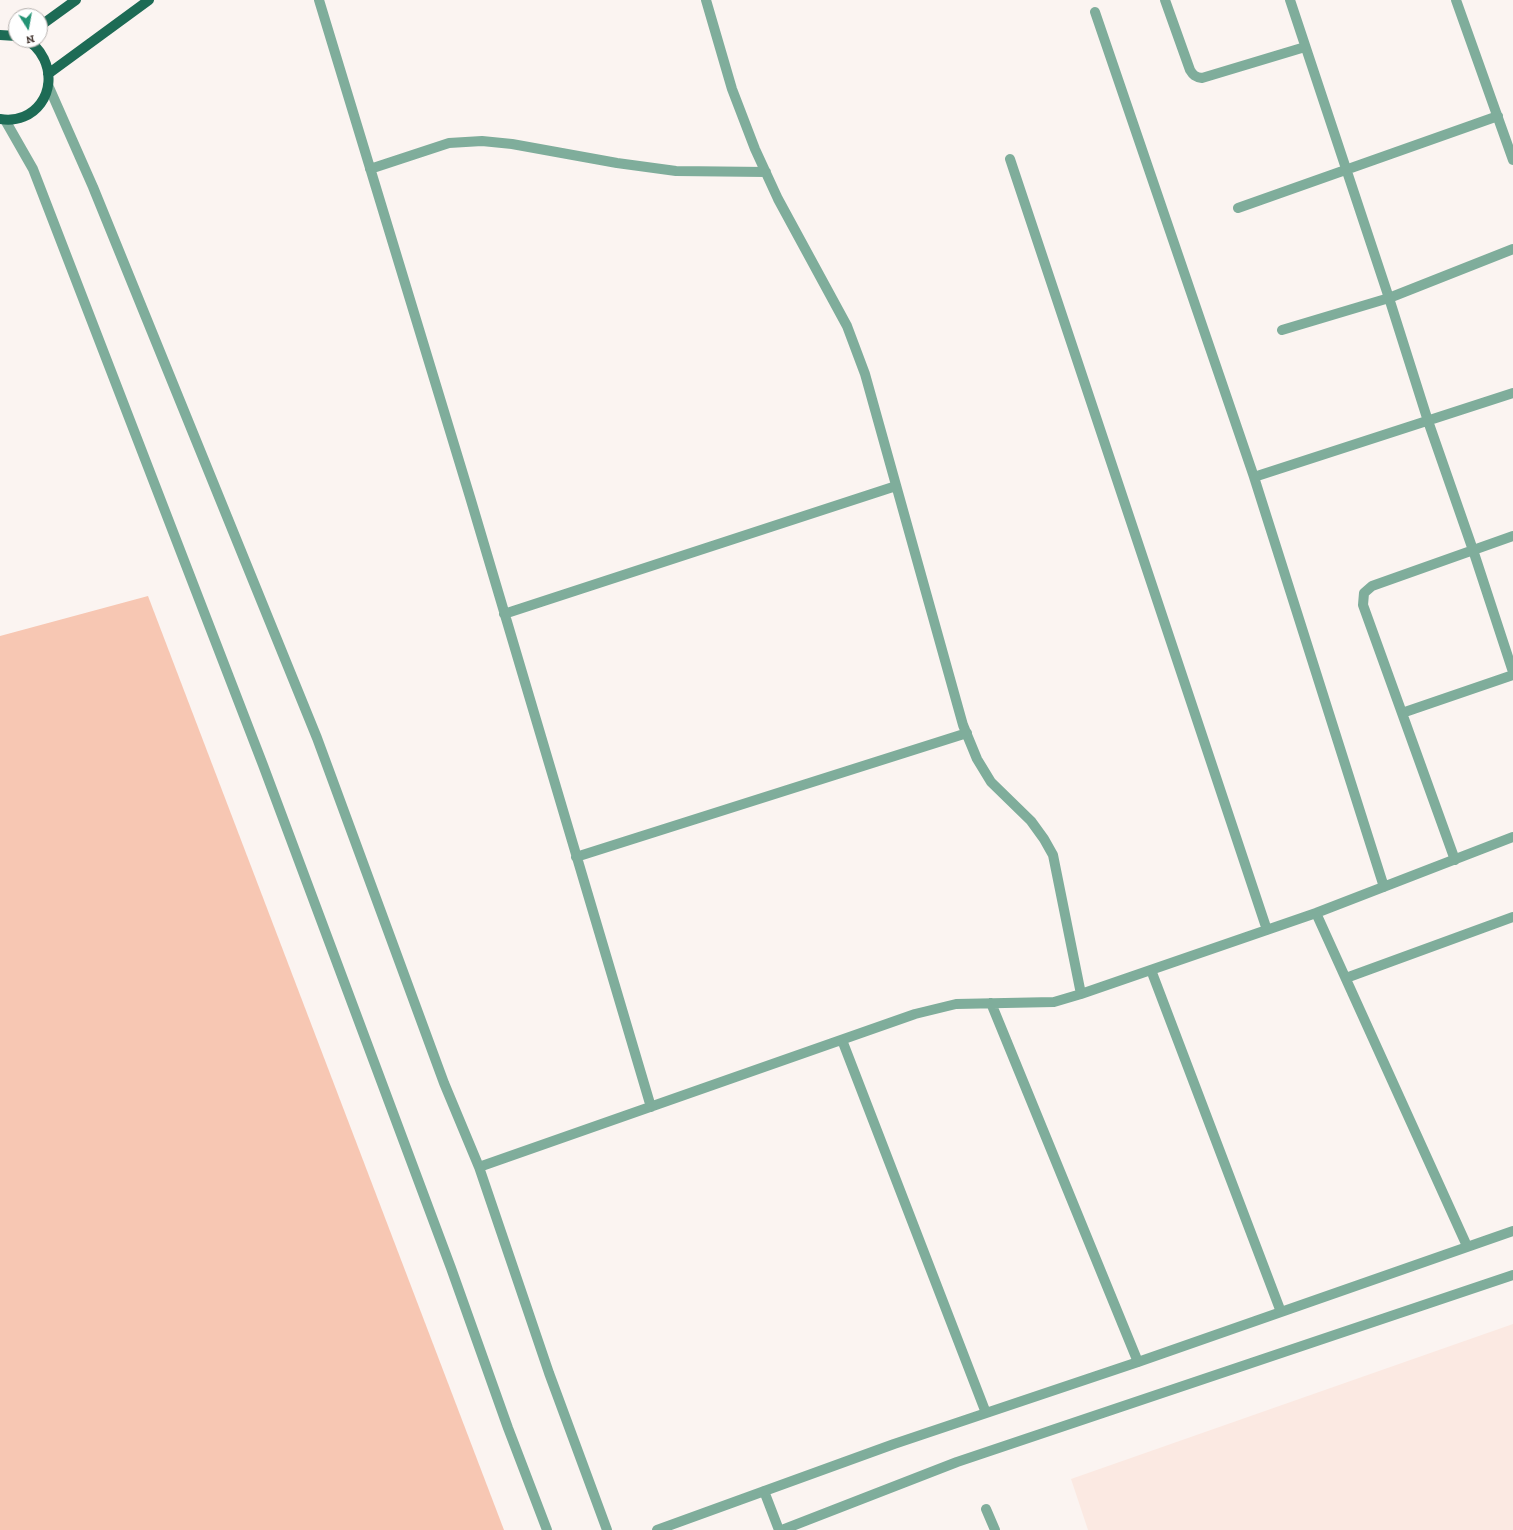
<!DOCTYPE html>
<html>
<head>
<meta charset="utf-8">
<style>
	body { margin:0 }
	#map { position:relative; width:1513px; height:1530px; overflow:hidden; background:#fbf4f1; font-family:"Zilla Slab",serif }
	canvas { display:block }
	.north { position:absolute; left:8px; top:8px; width:40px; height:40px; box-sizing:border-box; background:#fff; border:1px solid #b5b0ad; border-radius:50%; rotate:169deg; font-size:11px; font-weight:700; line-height:16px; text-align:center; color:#473933 }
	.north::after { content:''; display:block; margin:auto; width:14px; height:18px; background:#249374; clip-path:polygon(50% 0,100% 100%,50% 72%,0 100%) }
</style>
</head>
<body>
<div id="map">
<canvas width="1513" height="1530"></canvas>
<div class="north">N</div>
</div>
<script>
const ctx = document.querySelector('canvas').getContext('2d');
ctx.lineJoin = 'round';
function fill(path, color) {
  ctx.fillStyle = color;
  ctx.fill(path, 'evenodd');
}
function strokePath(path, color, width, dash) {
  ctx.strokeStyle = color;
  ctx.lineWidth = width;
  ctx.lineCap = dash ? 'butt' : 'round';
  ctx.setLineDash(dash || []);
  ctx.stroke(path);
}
const built = new Path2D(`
	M 1513,1324 L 1513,1530 L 1088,1530 L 1071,1479 Z`);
const green = new Path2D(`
	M 148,596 L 504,1530 L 0,1530 L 0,636 Z`);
const minor = new Path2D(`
	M 319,0 L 470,497 L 651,1107
	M 706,0 L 732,89 L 755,149 L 778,199 L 847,326 L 865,374 L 963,725 L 977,759 L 991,782 L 1031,821 L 1044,839 L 1053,855 L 1081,994
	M 1165,0 L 1190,70 C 1193,75 1195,77 1202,78 L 1305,47
	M 1290,0 L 1389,298 L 1428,421 L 1473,550 L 1513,672
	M 1456,0 L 1513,160
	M 1095,12 L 1254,477 L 1384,887
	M 48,85 L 93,187 L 317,738 L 444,1083 L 479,1167 L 549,1373 L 607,1530
	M 5,120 L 33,169 L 263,765 L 451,1268 L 508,1428 L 547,1530
	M 1010,159 L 1267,930
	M 370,169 L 449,143 L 482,141 L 512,144 L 617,163 L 676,171 L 766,172
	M 1238,208 L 1498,116
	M 1282,330 L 1389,298 L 1513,249
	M 1254,477 L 1513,393
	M 504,614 L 896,486
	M 1402,713 L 1513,675
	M 576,857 L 967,733
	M 1455,860 L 1363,605 L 1364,593 L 1372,586 L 1513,536
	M 1316,913 L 1467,1246
	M 1151,970 L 1281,1312
	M 1346,978 L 1513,917
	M 991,1003 L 1138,1362
	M 842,1040 L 986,1413
	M 479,1167 L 915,1014 L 956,1004 L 1054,1002 L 1081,994 L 1316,913 L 1513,837
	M 764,1491 L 779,1530
	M 986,1509 L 995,1530
	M 657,1530 L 894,1444 L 1138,1362 L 1513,1231
	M 782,1530 L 957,1462 L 1513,1275`);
const major = new Path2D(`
	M 40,26 L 76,0
	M 0,35 L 16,36
	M 48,74 L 149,0
	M 0,119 C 35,125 59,91 44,59 C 40,51 34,43 25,40`);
fill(built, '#fbe9e2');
fill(green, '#f7c7b3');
strokePath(minor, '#7fad9b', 10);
strokePath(major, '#1d6b55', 10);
</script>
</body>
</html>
